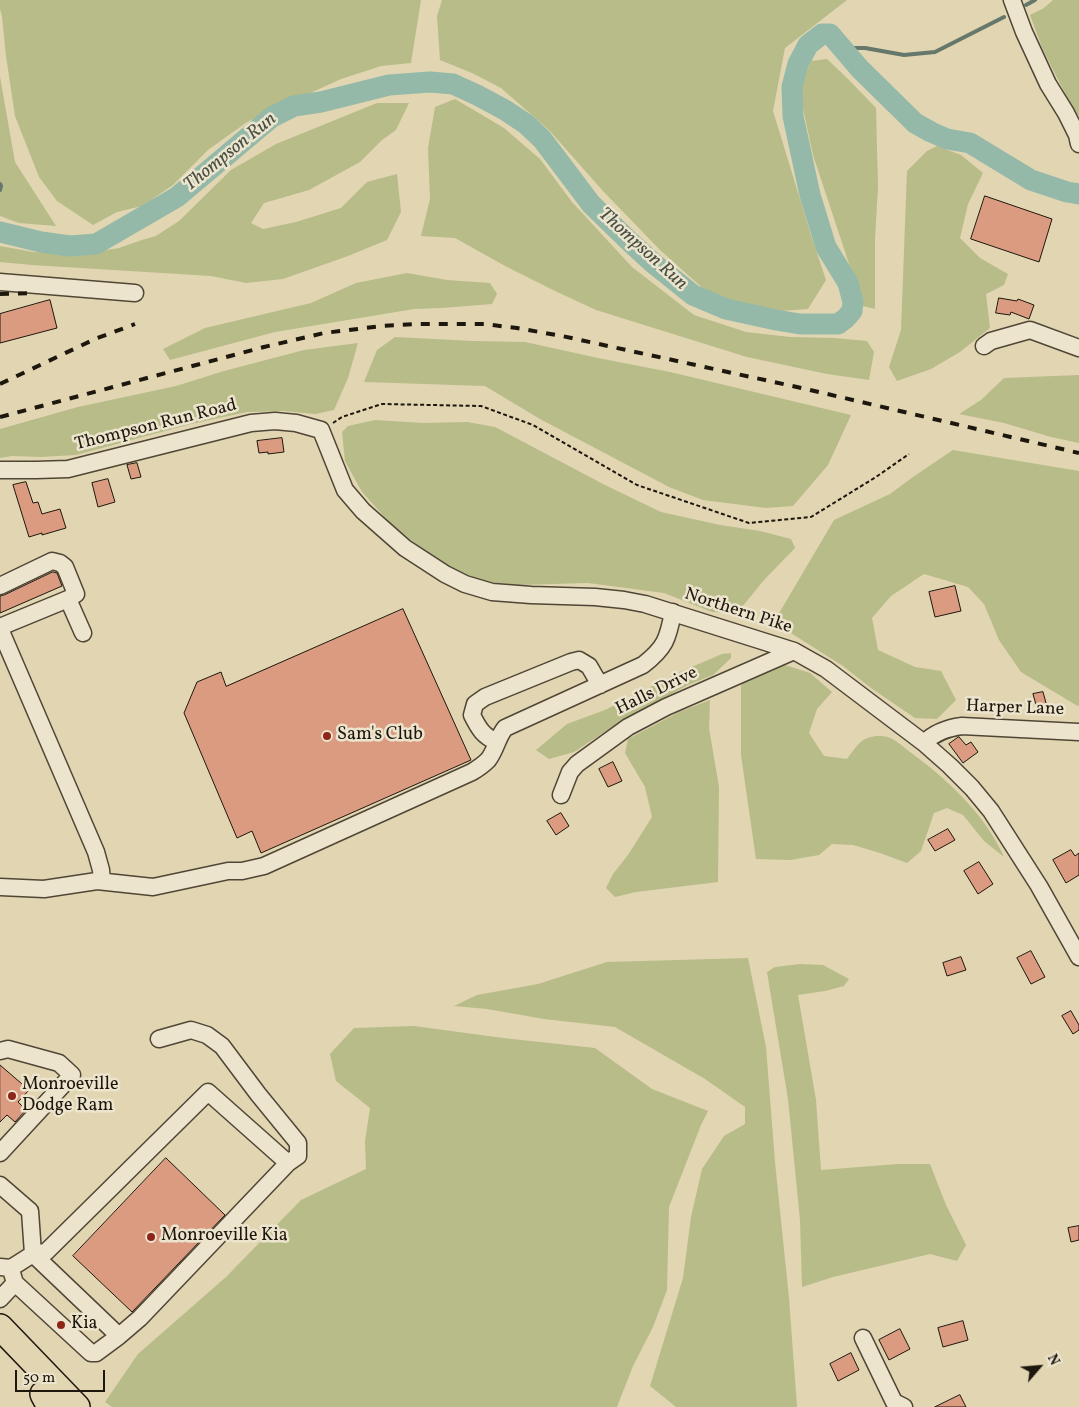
<!DOCTYPE html>
<html>
<head>
<meta charset="utf-8">
<style>
	body { margin:0 }
	#map { position:relative; width:1079px; height:1407px; overflow:hidden; background:#e1d5b2; font-family:Vollkorn,serif }
	canvas { display:block }
	.north { position:absolute; left:1014px; top:1342px; width:50px; height:50px; -webkit-text-stroke:4px #ece4cd; paint-order:stroke; rotate:63deg; font-size:14px; font-weight:700; line-height:20px; text-align:center; color:#1e170d }
	.north::after { content:''; display:block; margin:auto; width:18px; height:22px; background:#1e170d; clip-path:polygon(50% 0,100% 100%,50% 72%,0 100%) }
	.scale { position:absolute; left:15px; top:1370px; width:90px; height:22px; box-sizing:border-box; border:2px solid #1e170d; border-top:0; padding-left:6px; font-size:15px; line-height:18px; white-space:nowrap; color:#1e170d; -webkit-text-stroke:4px #ece4cd; paint-order:stroke }
</style>
</head>
<body>
<div id="map">
<canvas width="1079" height="1407"></canvas>
<div class="north">N</div>
<div class="scale">50 m</div>
</div>
<script>
const ctx = document.querySelector('canvas').getContext('2d');
ctx.lineJoin = 'round';
function fill(path, color) {
  ctx.fillStyle = color;
  ctx.fill(path, 'evenodd');
}
function strokePath(path, color, width, dash) {
  ctx.strokeStyle = color;
  ctx.lineWidth = width;
  ctx.lineCap = dash ? 'butt' : 'round';
  ctx.setLineDash(dash || []);
  ctx.stroke(path);
}
function write(font, color, halo, rows, align = 'center') {
  ctx.font = font + ' Vollkorn,serif';
  ctx.lineWidth = 5;
  ctx.setLineDash([]);
  ctx.textBaseline = 'middle';
  ctx.strokeStyle = halo;
  ctx.fillStyle = color;
  for (const [text, x, y, turn = 0] of rows) {
    ctx.save();
    ctx.translate(x, y);
    ctx.rotate((+turn || 0) * Math.PI / 180);
    ctx.textAlign = isNaN(turn) ? turn : align;
    if (halo) ctx.strokeText(text, 0, 0);
    ctx.fillText(text, 0, 0);
    ctx.restore();
  }
}
const green = new Path2D(`
	M 0,0 L 421,0 L 411,63 L 381,66 L 341,79 L 247,122 L 208,150 L 173,185 L 142,206 L 117,212 L 93,225 L 57,201 L 39,177 L 15,116 L 6,56 L 2,16 L 0,9 Z
	M 442,0 L 847,0 L 785,48 L 773,111 L 811,235 L 826,280 L 808,309 L 767,312 L 707,292 L 660,250 L 603,191 L 549,130 L 501,88 L 472,73 L 440,60 L 437,16 Z
	M 1053,0 L 1079,0 L 1079,116 L 1074,111 L 1043,50 L 1030,15 L 1044,8 Z
	M 827,59 L 850,81 L 876,108 L 878,187 L 875,239 L 875,309 L 863,306 L 813,155 L 799,90 L 811,61 Z
	M 0,77 L 15,162 L 56,226 L 19,223 L 0,216 Z
	M 455,99 L 504,128 L 540,159 L 572,202 L 632,267 L 694,315 L 746,332 L 790,337 L 834,338 L 867,341 L 874,352 L 869,380 L 827,374 L 747,357 L 596,310 L 553,290 L 507,267 L 455,238 L 421,236 L 430,199 L 428,148 L 435,107 Z
	M 377,103 L 409,103 L 396,130 L 382,140 L 360,162 L 309,190 L 264,203 L 251,223 L 263,229 L 296,222 L 341,208 L 367,182 L 397,174 L 401,212 L 387,240 L 348,256 L 283,279 L 246,283 L 211,276 L 32,265 L 0,262 L 0,246 L 33,252 L 82,254 L 119,248 L 142,240 L 156,236 L 179,221 L 231,170 L 276,144 Z
	M 937,146 L 961,155 L 983,173 L 968,204 L 960,238 L 980,258 L 1008,274 L 1004,285 L 986,294 L 990,328 L 960,352 L 931,369 L 897,381 L 889,367 L 901,330 L 907,171 L 927,151 Z
	M 407,273 L 447,280 L 490,283 L 497,294 L 492,304 L 442,308 L 414,309 L 275,332 L 170,360 L 163,349 L 205,328 L 311,303 L 356,283 Z
	M 395,337 L 473,341 L 525,342 L 598,358 L 670,372 L 851,415 L 828,465 L 793,506 L 766,508 L 703,500 L 669,487 L 540,419 L 485,386 L 364,382 L 377,350 Z
	M 358,343 L 348,378 L 334,410 L 315,414 L 284,411 L 247,412 L 191,424 L 76,455 L 40,457 L 12,456 L 0,458 L 0,429 L 78,407 L 176,386 L 224,371 L 304,350 Z
	M 1079,375 L 1079,443 L 1051,437 L 1004,423 L 959,414 L 981,400 L 1004,378 Z
	M 375,420 L 423,423 L 467,422 L 495,427 L 605,485 L 661,512 L 720,525 L 760,531 L 791,539 L 795,548 L 764,580 L 737,613 L 712,612 L 664,593 L 588,583 L 518,585 L 481,581 L 432,557 L 390,523 L 362,492 L 345,461 L 342,432 L 348,426 Z
	M 953,450 L 1079,471 L 1079,706 L 1076,705 L 1021,672 L 999,640 L 984,604 L 968,587 L 924,574 L 891,596 L 872,618 L 878,650 L 915,667 L 941,671 L 956,700 L 937,719 L 915,718 L 871,688 L 843,666 L 786,630 L 778,615 L 834,520 L 890,494 L 913,477 Z
	M 731,653 L 731,658 L 713,675 L 688,685 L 612,727 L 574,752 L 549,759 L 536,750 L 567,724 L 605,710 L 680,672 L 722,654 Z
	M 785,665 L 810,673 L 832,692 L 817,709 L 809,733 L 824,756 L 847,759 C 857,746 861,736 880,736 C 891,735 901,745 910,752 C 947,779 985,814 1004,857 L 984,841 L 963,815 L 947,808 L 934,813 L 921,851 L 907,863 L 880,853 L 853,845 L 832,844 L 819,855 L 790,860 L 756,859 L 741,755 L 741,685 L 753,675 Z
	M 710,700 L 709,728 L 719,787 L 718,882 L 636,892 L 615,897 L 606,888 L 613,874 L 628,855 L 652,817 L 645,787 L 625,753 L 628,739 L 679,712 Z
	M 748,958 L 766,1047 L 775,1162 L 789,1298 L 797,1407 L 676,1407 L 650,1386 L 683,1278 L 691,1217 L 702,1169 L 724,1136 L 745,1124 L 745,1107 L 705,1079 L 615,1027 L 544,1019 L 487,1009 L 454,1006 L 477,995 L 538,984 L 607,962 Z
	M 800,964 L 823,965 L 849,979 L 844,986 L 825,991 L 798,995 L 816,1100 L 821,1170 L 898,1164 L 930,1164 L 946,1205 L 966,1245 L 957,1261 L 930,1254 L 833,1277 L 802,1287 L 800,1220 L 788,1099 L 767,972 L 775,967 Z
	M 414,1026 L 503,1038 L 595,1048 L 652,1089 L 708,1111 L 701,1125 L 669,1207 L 667,1290 L 653,1327 L 633,1366 L 617,1407 L 112,1407 L 105,1402 L 138,1354 L 226,1277 L 301,1200 L 366,1169 L 365,1141 L 370,1108 L 336,1081 L 330,1054 L 354,1028 Z`);
const stream = new Path2D(`
	M 1026,5 L 1035,0
	M 843,48 L 865,48 L 904,55 L 935,52 L 1004,17
	M 0,184 L 1,186 L 0,190`);
const river = new Path2D(`
	M 0,232 L 41,242 L 70,246 L 96,244 L 177,197 L 272,117 L 294,106 L 321,102 L 389,85 L 430,82 L 453,84 L 477,95 L 505,110 L 526,124 L 542,139 L 591,204 L 630,242 L 653,263 L 693,295 L 726,309 L 776,320 L 800,324 L 838,324 L 846,318 L 852,311 L 853,302 L 848,283 L 826,247 L 810,195 L 793,116 L 792,87 L 798,64 L 808,45 L 822,34 L 830,34 L 860,69 L 915,123 L 931,132 L 947,139 L 970,143 L 1031,180 L 1067,192 L 1079,194`);
const building = new Path2D(`
	M 985,196 L 1052,219 L 1039,262 L 971,239 Z
	M 999,298 L 1017,301 L 1018,299 L 1034,305 L 1029,319 L 1011,312 L 1010,315 L 996,313 Z
	M 50,300 L 57,328 L 0,343 L 0,314 Z
	M 282,438 L 284,452 L 268,454 L 268,452 L 259,453 L 257,441 Z
	M 137,463 L 141,477 L 131,479 L 127,465 Z
	M 108,479 L 115,502 L 98,507 L 92,483 Z
	M 26,482 L 33,503 L 38,502 L 42,514 L 60,509 L 66,528 L 42,535 L 42,533 L 29,537 L 13,485 Z
	M 53,572 L 57,573 L 62,586 L 0,613 L 0,596 L 4,595 Z
	M 955,586 L 961,611 L 935,617 L 929,592 Z
	M 403,609 L 471,760 L 261,853 L 252,831 L 237,838 L 184,713 L 197,682 L 221,672 L 226,686 Z
	M 1043,692 L 1048,710 L 1038,712 L 1033,694 Z
	M 959,737 L 966,745 L 971,742 L 978,752 L 963,763 L 949,744 Z
	M 613,762 L 622,781 L 608,787 L 599,769 Z
	M 561,813 L 569,826 L 556,835 L 547,821 Z
	M 948,829 L 955,840 L 935,851 L 928,840 Z
	M 1071,850 L 1075,856 L 1079,853 L 1079,875 L 1066,883 L 1053,860 Z
	M 979,862 L 993,884 L 978,894 L 964,871 Z
	M 1031,951 L 1045,977 L 1031,984 L 1017,958 Z
	M 961,957 L 966,970 L 947,976 L 943,963 Z
	M 1071,1011 L 1079,1025 L 1079,1030 L 1073,1034 L 1062,1016 Z
	M 0,1065 L 29,1090 L 18,1102 L 26,1110 L 15,1122 L 7,1115 L 0,1122 Z
	M 166,1158 L 225,1215 L 132,1312 L 73,1256 Z
	M 1079,1226 L 1079,1240 L 1071,1242 L 1068,1228 Z
	M 963,1321 L 968,1340 L 943,1347 L 938,1328 Z
	M 900,1329 L 910,1349 L 889,1360 L 879,1340 Z
	M 851,1353 L 859,1370 L 838,1381 L 830,1364 Z
	M 960,1395 L 966,1407 L 935,1407 Z`);
const path = new Path2D(`
	M 333,423 L 342,417 L 382,404 L 481,406 L 533,425 L 637,485 L 749,523 L 811,517 L 876,477 L 909,454`);
const minor = new Path2D(`
	M 1012,0 L 1024,32 L 1048,84 L 1066,113 L 1077,135 L 1079,144
	M 0,282 L 135,293
	M 984,346 L 991,341 L 1030,330 L 1079,348
	M 0,470 L 36,470 L 68,469 L 251,423 L 275,421 L 296,423 L 321,430 L 345,490 L 363,511 L 405,548 L 445,574 L 465,584 L 492,592 L 531,595 L 595,597 L 624,600 L 645,604 L 794,651 L 826,669 L 924,743 L 950,766 L 972,788 L 991,811 L 1039,886 L 1079,957
	M 0,586 L 52,561 L 60,563 L 65,567 L 76,594 L 68,599
	M 0,627 L 68,599 L 83,633
	M 0,629 L 96,852 L 101,870 L 102,881
	M 497,742 C 483,736 479,729 472,715 L 475,704 L 485,697 L 571,662 L 579,660 L 589,666 L 600,685
	M 924,743 C 935,732 947,728 962,726 L 1079,732
	M 561,795 L 570,772 L 577,764 L 628,727 L 666,707 L 794,651
	M 0,887 L 44,889 L 97,881 L 153,887 L 228,871 L 242,871 L 264,866 L 472,772 C 477,769 483,765 488,760 C 496,750 497,738 505,728 L 643,665 C 665,648 668,639 673,612
	M 0,1051 L 8,1049 L 59,1063 L 72,1075 L 0,1153
	M 0,1185 L 30,1211 L 33,1254 L 119,1336 L 140,1318 L 288,1163
	M 0,1267 L 11,1268 L 33,1254 L 46,1252 L 208,1092 L 288,1163 L 298,1156 L 298,1143 L 258,1094 L 222,1046 L 207,1035 L 191,1030 L 159,1039
	M 15,1283 L 91,1353 L 96,1353 L 119,1336
	M 0,1299 L 15,1283 L 12,1273
	M 863,1338 L 894,1402 L 904,1407`);
const highway = new Path2D(`
	M 0,1327 L 77,1407
	M 43,1394 L 50,1407`);
const rail = new Path2D(`
	M 0,294 L 33,293
	M 0,384 L 95,339 L 135,324
	M 0,417 L 264,347 L 324,333 L 382,326 L 417,324 L 484,324 L 517,328 L 562,336 L 806,389 L 1079,453`);
const markers = [
	[327,736,5,"#8f2418"],
	[12,1096,5,"#8f2418"],
	[151,1237,5,"#8f2418"],
	[61,1325,5,"#8f2418"]
];
const streetNames = [
	["Thompson Run Road",156,426,-14],
	["Northern Pike",738,612,18],
	["Halls Drive",657,692,-26],
	["Harper Lane",1015,709,2]
];
const poiNames = [
	["Sam's Club",337,736],
	["Monroeville",22,1086],
	["Dodge Ram",22,1107],
	["Monroeville Kia",161,1237],
	["Kia",71,1325]
];
const waterNames = [
	["Thompson Run",231,153,-39],
	["Thompson Run",642,250,42]
];
fill(green, '#b7bc89');
strokePath(stream, '#65786b', 4);
strokePath(river, '#95b9a9', 21);
fill(building, '#db9b81');
strokePath(building, '#1e170d', 1);
strokePath(minor, '#4f4636', 19);
strokePath(highway, '#1e170d', 28);
strokePath(path, '#1e170d', 2, [4, 2.5]);
strokePath(minor, '#ece4cd', 16);
strokePath(highway, '#e1d5b2', 25);
strokePath(rail, '#1e170d', 4, [9, 9]);
for (const [x, y, r, color] of markers) {
  const dot = new Path2D();
  dot.arc(x, y, r, 0, 2 * Math.PI);
  ctx.fillStyle = color;
  ctx.fill(dot);
  strokePath(dot, '#ece4cd', 2);
}
write('18px', '#1e170d', '#ece4cd', streetNames);
write('18px', '#1e170d', '#ece4cd', poiNames, 'left');
write('italic 19px', '#485044', '#ece4cd', waterNames);
</script>
</body>
</html>
